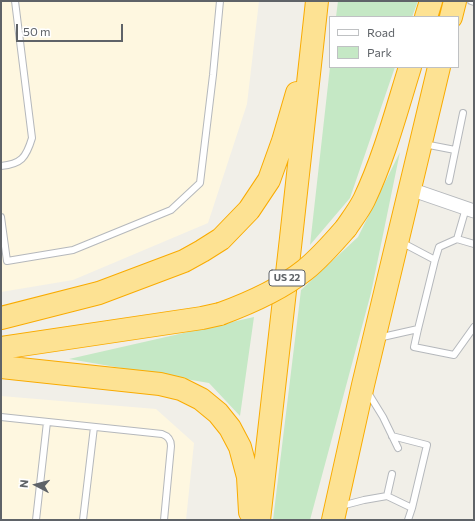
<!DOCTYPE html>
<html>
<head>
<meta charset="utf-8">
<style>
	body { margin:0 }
	#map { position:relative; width:475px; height:521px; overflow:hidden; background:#f1efe8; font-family:Commissioner,sans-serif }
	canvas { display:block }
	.frame { position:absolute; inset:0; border:2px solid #5f6368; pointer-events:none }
	.legend { position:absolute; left:329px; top:16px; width:130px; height:52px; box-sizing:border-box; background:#fff; border:1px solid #bfc1c3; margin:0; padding:5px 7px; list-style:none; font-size:12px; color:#5f6368 }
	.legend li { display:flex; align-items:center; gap:8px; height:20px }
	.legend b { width:20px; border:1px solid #bfc1c3 }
	.north { position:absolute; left:16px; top:465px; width:40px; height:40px; -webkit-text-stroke:3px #fff; paint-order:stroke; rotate:276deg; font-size:11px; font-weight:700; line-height:16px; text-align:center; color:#5f6368 }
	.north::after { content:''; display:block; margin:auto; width:14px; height:18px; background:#5f6368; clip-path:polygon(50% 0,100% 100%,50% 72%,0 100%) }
	.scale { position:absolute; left:16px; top:24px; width:107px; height:18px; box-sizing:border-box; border:2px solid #5f6368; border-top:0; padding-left:5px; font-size:12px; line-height:14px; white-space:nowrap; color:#5f6368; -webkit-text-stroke:3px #fff; paint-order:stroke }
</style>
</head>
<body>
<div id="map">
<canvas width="475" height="521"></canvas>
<div class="frame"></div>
<ul class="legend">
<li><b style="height:5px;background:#fff"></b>Road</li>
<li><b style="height:11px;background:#c5e8c5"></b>Park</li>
</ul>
<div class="north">N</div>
<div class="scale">50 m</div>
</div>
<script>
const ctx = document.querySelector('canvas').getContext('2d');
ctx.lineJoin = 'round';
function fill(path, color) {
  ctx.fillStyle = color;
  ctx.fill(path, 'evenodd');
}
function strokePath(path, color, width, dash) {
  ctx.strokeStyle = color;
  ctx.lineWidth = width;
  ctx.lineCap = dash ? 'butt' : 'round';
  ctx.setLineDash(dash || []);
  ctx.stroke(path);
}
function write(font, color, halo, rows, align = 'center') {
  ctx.font = font + ' Commissioner,sans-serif';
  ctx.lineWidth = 3;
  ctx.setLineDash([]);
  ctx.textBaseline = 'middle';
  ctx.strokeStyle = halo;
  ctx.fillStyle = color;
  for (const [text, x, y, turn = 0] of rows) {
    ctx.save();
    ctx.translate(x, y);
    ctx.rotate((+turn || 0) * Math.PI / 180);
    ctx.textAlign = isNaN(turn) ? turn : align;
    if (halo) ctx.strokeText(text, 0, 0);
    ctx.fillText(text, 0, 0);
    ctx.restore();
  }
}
const commercial = new Path2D(`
	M 1,1 L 259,1 L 247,104 L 208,223 L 73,280 L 1,292 Z
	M 1,396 L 156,409 L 194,443 L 186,520 L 1,520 Z`);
const green = new Path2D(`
	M 338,1 L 418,1 L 412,17 L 336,17 Z
	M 330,67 L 395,67 L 350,198 L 310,245 Z
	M 400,152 L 371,293 L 310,520 L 273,520 L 301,290 L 358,237 Z
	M 254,317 L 240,416 L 209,383 L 69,359 Z`);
const lane = new Path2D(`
	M 471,1 L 474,2
	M 424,144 L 455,150
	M 1,166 C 21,164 26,158 32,138 L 15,1
	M 449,181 L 463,113
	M 1,217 L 7,261 L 73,250 L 171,210 L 200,183 L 213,75 L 220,1
	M 457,239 L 474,244
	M 435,260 L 439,247 L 457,239 L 466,208
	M 418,329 L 414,347 L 454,355 L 474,327
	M 378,338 L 418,329 L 435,260 L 401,242
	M 367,391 L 383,417 L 398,448
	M 1,417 L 162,434 C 168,436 171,440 171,446 L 164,520
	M 392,436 L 427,445 L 412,508
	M 387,496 L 412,508 L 408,520
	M 341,506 L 364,500 L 387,496 L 392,474
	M 36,520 L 47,422
	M 83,520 L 94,427`);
const street = new Path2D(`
	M 410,189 L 474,211`);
const highway = new Path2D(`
	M 426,17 L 431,1
	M 451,17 L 455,1
	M 346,228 C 352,219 359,210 364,200 C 384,158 396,112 410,67
	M 1,318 L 99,293 L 184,261 L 202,251 L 221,239 L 249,210 L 269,180 L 283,141 L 297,93
	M 1,348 L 202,318 L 220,314
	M 1,367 L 160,384 L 181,389 L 201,399 L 218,413 L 230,428 L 240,447 L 248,477 L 250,512
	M 259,520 L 291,238 L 317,1
	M 333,520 L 363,385 L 439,67`);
const highwayBridge = new Path2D(`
	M 220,314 C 250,303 280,290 305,270 C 320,258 333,243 346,228`);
const shields = [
	[287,278,36]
];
const shieldNames = [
	["US 22",287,278]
];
fill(commercial, '#fef7e0');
fill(green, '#c5e8c5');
strokePath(lane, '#b5b8bc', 8);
strokePath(street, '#b5b8bc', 15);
strokePath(highway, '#f9ab00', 24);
strokePath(lane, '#fff', 6);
strokePath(street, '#fff', 13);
strokePath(highway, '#fde293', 22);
strokePath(highwayBridge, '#f9ab00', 24, []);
strokePath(highwayBridge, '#fde293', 22);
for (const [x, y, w] of shields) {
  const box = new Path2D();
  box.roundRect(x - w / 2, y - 8, w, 16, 3);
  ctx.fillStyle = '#fff';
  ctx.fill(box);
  strokePath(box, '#5f6368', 1);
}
write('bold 10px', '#5f6368', null, shieldNames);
</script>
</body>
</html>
